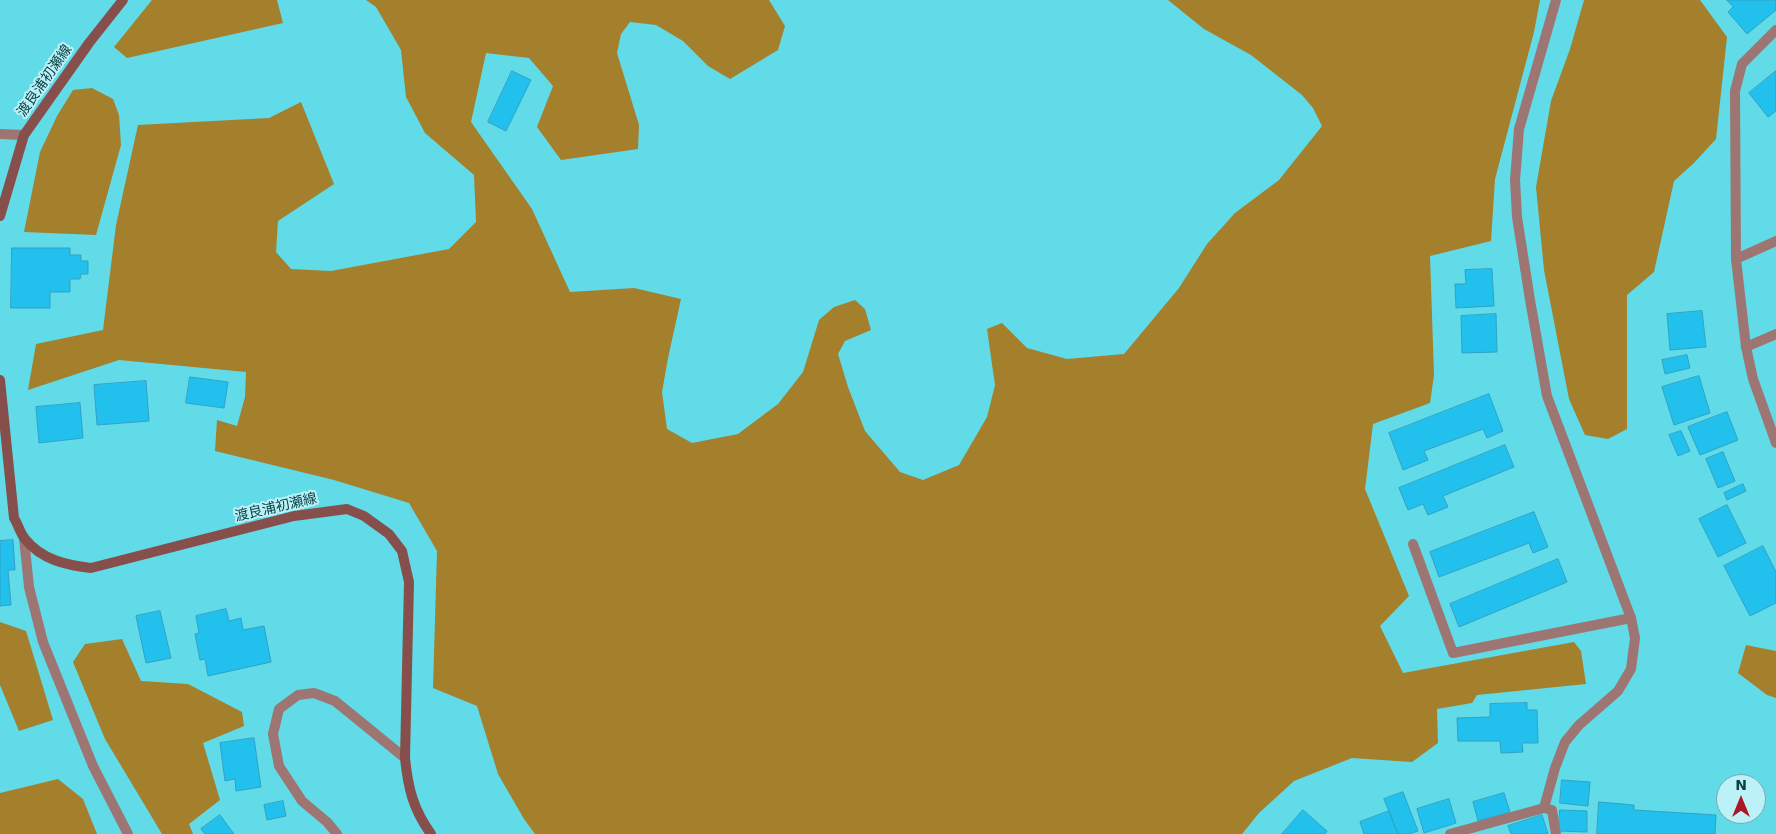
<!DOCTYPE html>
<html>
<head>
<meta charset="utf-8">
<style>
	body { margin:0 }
	#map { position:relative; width:1776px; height:834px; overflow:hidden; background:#60dbe7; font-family:"DejaVu Sans",sans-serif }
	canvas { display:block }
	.north { position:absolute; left:1716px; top:774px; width:50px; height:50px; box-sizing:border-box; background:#bcf2f7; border:1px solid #74abb0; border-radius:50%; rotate:0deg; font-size:14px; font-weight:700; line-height:20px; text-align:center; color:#094146 }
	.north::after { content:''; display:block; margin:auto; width:18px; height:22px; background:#ab1624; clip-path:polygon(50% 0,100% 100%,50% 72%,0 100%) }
</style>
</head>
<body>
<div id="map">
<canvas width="1776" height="834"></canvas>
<div class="north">N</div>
</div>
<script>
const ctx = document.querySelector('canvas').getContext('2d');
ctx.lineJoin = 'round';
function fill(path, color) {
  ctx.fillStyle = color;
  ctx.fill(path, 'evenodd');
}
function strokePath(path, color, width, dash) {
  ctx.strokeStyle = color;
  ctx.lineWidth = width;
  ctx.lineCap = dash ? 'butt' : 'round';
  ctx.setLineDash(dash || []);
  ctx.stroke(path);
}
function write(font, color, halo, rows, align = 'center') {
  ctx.font = font + ' "DejaVu Sans","Noto Sans JP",sans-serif';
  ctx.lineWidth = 4;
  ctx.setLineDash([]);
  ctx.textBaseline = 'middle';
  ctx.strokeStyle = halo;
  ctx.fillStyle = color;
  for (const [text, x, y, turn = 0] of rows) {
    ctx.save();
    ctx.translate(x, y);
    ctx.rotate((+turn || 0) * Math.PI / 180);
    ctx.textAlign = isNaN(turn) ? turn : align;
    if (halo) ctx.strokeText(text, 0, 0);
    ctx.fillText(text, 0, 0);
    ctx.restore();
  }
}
const forest = new Path2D(`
	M 152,0 L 277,0 L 283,23 L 127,58 L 114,47 Z
	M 366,0 L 769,0 L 785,26 L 778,50 L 730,79 L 708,66 L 683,41 L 656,25 L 630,22 L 621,34 L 617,53 L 639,125 L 638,149 L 561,160 L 537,127 L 553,86 L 529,58 L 486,53 L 471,122 L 532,209 L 570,292 L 634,288 L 681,299 L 668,358 L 662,392 L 667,429 L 692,443 L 738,434 L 778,404 L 803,372 L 819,320 L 834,307 L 855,300 L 865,309 L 871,330 L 845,341 L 838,354 L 848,387 L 865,431 L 900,472 L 923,480 L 959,465 L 987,417 L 995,385 L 987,329 L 1002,323 L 1027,348 L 1067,359 L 1124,354 L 1179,288 L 1207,244 L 1235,213 L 1279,180 L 1322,126 L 1313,108 L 1302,95 L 1251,55 L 1204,29 L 1168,0 L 1540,0 L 1534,32 L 1495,179 L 1491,241 L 1430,256 L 1434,375 L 1430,403 L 1373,424 L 1365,489 L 1409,596 L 1380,626 L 1403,673 L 1574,642 L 1581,651 L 1586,684 L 1477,695 L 1472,703 L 1437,709 L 1438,743 L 1412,762 L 1352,758 L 1294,781 L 1259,813 L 1242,834 L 535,834 L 524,819 L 498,774 L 477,706 L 433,688 L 437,551 L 409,503 L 334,480 L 215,451 L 217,420 L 237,426 L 245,397 L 246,372 L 119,360 L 28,390 L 36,344 L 103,330 L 116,225 L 138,125 L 269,118 L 301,102 L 334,184 L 278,221 L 276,252 L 291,269 L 331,271 L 449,249 L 476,222 L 474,175 L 425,133 L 406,97 L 401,50 L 376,7 Z
	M 1584,0 L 1700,0 L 1727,37 L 1716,139 L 1694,163 L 1674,181 L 1654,272 L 1627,295 L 1627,429 L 1608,439 L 1585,435 L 1569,399 L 1544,270 L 1536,187 L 1551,101 L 1570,49 Z
	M 92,88 L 113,99 L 119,115 L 121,145 L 96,235 L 24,232 L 40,152 L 57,116 L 73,90 Z
	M 0,622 L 26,631 L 53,720 L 19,731 L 0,685 Z
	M 122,639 L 141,681 L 188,684 L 242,712 L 244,726 L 203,743 L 220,800 L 189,824 L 193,834 L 162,834 L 105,739 L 73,662 L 85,644 Z
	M 1746,645 L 1776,651 L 1776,698 L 1767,695 L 1738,673 Z
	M 58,779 L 83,799 L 97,834 L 0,834 L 0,793 Z`);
const building = new Path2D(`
	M 1727,0 L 1776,0 L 1776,10 L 1747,34 L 1728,12 L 1733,7 Z
	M 512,71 L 531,80 L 506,131 L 488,122 Z
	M 1776,71 L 1776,111 L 1768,117 L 1749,93 Z
	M 12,248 L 70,248 L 70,255 L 81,255 L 81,261 L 88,261 L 88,274 L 81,274 L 80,279 L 70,279 L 70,292 L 50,292 L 50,308 L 11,308 Z
	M 1492,269 L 1494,306 L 1456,308 L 1455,284 L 1466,284 L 1465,270 Z
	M 1702,311 L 1706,347 L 1670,350 L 1667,314 Z
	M 1496,314 L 1497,352 L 1462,353 L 1461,316 Z
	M 1687,355 L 1690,368 L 1665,374 L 1662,360 Z
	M 1699,376 L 1710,413 L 1674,425 L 1662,387 Z
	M 190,377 L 228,382 L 224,408 L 186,403 Z
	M 146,381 L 149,421 L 97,425 L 94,385 Z
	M 1489,394 L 1503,431 L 1487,438 L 1483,429 L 1424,451 L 1428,460 L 1403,470 L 1389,433 Z
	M 80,403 L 83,438 L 39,443 L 36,407 Z
	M 1727,412 L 1738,440 L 1700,455 L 1688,427 Z
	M 1681,431 L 1690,451 L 1678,456 L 1669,435 Z
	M 1505,445 L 1514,467 L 1443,496 L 1448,507 L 1428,515 L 1423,504 L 1408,510 L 1399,488 Z
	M 1723,452 L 1735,481 L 1718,488 L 1706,459 Z
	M 1743,484 L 1746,491 L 1727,500 L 1724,493 Z
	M 1727,505 L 1746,543 L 1718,557 L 1699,519 Z
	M 1534,512 L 1548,547 L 1533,553 L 1529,543 L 1439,577 L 1430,552 Z
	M 13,540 L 15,570 L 8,570 L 11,605 L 0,606 L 0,541 Z
	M 1763,546 L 1776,572 L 1776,603 L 1750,616 L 1724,566 Z
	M 1558,559 L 1567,582 L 1459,627 L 1450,604 Z
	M 226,609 L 229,621 L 241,618 L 243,630 L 264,626 L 271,662 L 208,676 L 205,659 L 200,660 L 195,634 L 199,633 L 196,616 Z
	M 160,611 L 171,658 L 146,663 L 136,616 Z
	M 1527,703 L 1527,710 L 1537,710 L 1538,743 L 1522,743 L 1523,752 L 1501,753 L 1500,741 L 1458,741 L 1457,718 L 1490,717 L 1490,704 Z
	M 254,738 L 261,787 L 236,791 L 235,779 L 225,781 L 220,743 Z
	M 1562,780 L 1590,782 L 1588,806 L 1560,803 Z
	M 1403,792 L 1418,831 L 1409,834 L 1398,834 L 1384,799 Z
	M 1504,793 L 1510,812 L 1478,821 L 1473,802 Z
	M 1449,799 L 1456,823 L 1424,833 L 1417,809 Z
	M 283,801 L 286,816 L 267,820 L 264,805 Z
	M 1599,802 L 1634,805 L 1634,810 L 1716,815 L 1715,834 L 1597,834 Z
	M 1303,810 L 1327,831 L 1325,834 L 1282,834 Z
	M 1560,810 L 1587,811 L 1587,832 L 1559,831 Z
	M 1389,811 L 1398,834 L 1364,834 L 1360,822 Z
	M 220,815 L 234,834 L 205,834 L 201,829 Z
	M 1542,815 L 1548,834 L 1511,834 L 1508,826 Z`);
const service = new Path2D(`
	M 1736,259 L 1776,241
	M 1746,347 L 1776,334
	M 24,538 L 29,587 L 43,642 L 93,766 L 128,834
	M 1413,544 L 1453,653 L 1631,618
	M 1544,808 L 1552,810 L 1556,834
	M 337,834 L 327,822 L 302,801 L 279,766 L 273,734 L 279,709 L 298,695 L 314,693 L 335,701 L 405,758`);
const minor = new Path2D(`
	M 1776,30 L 1742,64 L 1735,91 L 1736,259 L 1746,347 L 1753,379 L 1776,443
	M 0,134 L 24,135
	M 1450,834 L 1544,808 L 1555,768 L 1565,742 L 1579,725 L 1618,691 L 1631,669 L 1635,638 L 1631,618 L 1547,396 L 1530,300 L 1517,217 L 1515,180 L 1519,129 L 1556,0`);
const secondary = new Path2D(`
	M 0,216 L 24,135 L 89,43 L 123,0
	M 0,380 L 14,518 C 18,524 20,533 25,539 C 42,560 66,565 91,568 L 294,516 L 347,509 L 364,516 L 389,534 L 402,551 L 409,582 L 405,758 C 408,788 413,809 431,834`);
const streetNames = [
	["渡良浦初瀬線",45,81,-55],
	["渡良浦初瀬線",276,508,-13]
];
fill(forest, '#a47f2c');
fill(building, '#22c0ed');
strokePath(building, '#32a1c5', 1);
strokePath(service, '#9d7673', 10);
strokePath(minor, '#9d7673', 10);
strokePath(secondary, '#864f4c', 10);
write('14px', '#094146', '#bcf2f7', streetNames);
</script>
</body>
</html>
